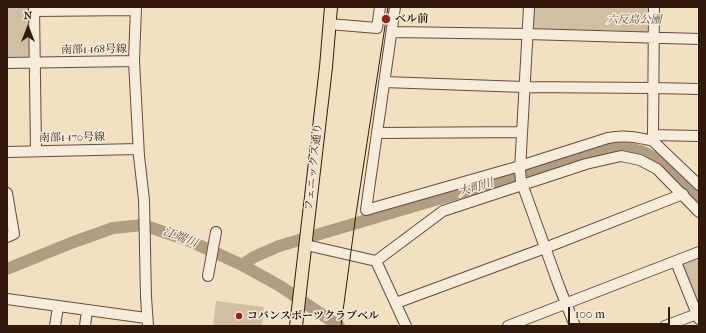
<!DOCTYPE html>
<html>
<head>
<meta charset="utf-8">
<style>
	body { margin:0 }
	#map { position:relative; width:706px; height:333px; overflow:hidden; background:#f2e0c4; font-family:"IM FELL French Canon",serif }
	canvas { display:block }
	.frame { position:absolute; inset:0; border:8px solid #321a0b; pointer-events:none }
	.north { position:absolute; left:8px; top:8px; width:40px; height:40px; -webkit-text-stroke:3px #f7ebd9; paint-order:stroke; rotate:0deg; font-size:11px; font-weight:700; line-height:16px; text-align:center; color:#321a0b }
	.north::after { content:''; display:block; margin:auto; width:14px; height:18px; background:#321a0b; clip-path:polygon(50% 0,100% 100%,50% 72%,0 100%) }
	.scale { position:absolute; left:568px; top:307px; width:102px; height:18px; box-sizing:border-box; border:2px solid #321a0b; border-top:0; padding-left:5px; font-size:12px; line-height:14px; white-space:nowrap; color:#321a0b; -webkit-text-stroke:3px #f7ebd9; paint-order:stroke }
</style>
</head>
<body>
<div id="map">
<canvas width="706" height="333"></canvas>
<div class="frame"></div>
<div class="north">N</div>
<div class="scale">100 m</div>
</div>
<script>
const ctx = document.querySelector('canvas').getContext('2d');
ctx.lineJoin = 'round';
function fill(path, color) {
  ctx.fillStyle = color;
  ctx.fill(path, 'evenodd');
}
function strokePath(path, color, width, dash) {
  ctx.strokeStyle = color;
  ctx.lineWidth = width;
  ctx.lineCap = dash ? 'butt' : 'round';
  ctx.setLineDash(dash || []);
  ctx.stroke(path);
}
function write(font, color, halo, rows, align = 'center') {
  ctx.font = font + ' "IM FELL French Canon","Noto Serif JP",serif';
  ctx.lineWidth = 3;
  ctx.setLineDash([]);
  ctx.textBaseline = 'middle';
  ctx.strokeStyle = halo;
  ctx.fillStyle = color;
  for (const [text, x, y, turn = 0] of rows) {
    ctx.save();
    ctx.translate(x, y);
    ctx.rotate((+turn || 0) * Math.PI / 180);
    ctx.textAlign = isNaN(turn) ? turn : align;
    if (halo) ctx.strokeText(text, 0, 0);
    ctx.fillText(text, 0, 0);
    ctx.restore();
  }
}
const green = new Path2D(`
	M 7,7 L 31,7 L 30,59 L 7,59 Z
	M 532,7 L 651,7 L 651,35 L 530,30 Z
	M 699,254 L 699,313 L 679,264 Z
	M 216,301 L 264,307 L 262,326 L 213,326 Z`);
const river = new Path2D(`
	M 242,265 L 254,257 L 279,246 L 611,148 C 654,144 672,172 699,200
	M 7,269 L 71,243 L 113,228 L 143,225 L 190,241 L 242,265 L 280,286 L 339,326`);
const minor = new Path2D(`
	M 34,7 L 36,151
	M 136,7 L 134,61 L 139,156 L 144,200 L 146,297 L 148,326
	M 395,7 L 366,210 L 520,166 L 608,138 C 624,135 637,137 653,141 L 653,135
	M 529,7 L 520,170 L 521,181 L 559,286 L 575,326
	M 654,7 L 653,135 L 699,136
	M 34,11 L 135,10
	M 329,24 L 377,28 L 380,7
	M 392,32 L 527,34 L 699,39
	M 7,63 L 134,61
	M 384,82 L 524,87 L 653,88 L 699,89
	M 377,133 L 522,132
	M 653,141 L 699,185
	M 7,152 L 138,149
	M 7,193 L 14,234 L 7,237
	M 306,245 L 376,261
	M 676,262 L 699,319
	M 208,276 L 216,232
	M 7,299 L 146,318
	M 396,303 L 545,248 L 683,194
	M 55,326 L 58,307
	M 85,326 L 87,310
	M 406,326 L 376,261 L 443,211 L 586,164 L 621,156 L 640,160 L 657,169 L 699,212
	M 508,326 L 699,252
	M 665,326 L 697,314`);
const major = new Path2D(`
	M 296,326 L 326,67 L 331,7`);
const tram = new Path2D(`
	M 341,326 L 356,214 L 388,7`);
const markers = [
	[386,19,5,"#8f2418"],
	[239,316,4,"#8f2418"]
];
const poiNames = [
	["ベル前",395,19],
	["コパンスポーツクラブベル",247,316]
];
const parkNames = [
	["六反島公園",634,20]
];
const streetNames = [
	["南部1-168号線",94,50,-1],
	["南部1-170号線",72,138,-1],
	["フェニックス通り",314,167,-84]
];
const waterNames = [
	["大町川",476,188,-16],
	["江端川",180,238,21]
];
fill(green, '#d1bea5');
strokePath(river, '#b19d85', 12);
strokePath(minor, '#624c39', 12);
strokePath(major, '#321a0b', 14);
strokePath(minor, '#f7ebd9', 10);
strokePath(major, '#f2e0c4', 12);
strokePath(tram, '#321a0b', 1);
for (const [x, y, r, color] of markers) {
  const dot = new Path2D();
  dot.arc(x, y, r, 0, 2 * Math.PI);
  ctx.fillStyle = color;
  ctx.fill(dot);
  strokePath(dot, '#f7ebd9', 1.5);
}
write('bold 11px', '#321a0b', '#f7ebd9', poiNames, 'left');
write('italic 11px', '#624b39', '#f7ebd9', parkNames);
write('11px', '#321a0b', '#f7ebd9', streetNames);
write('italic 12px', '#654e3c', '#f7ebd9', waterNames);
</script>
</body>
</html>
